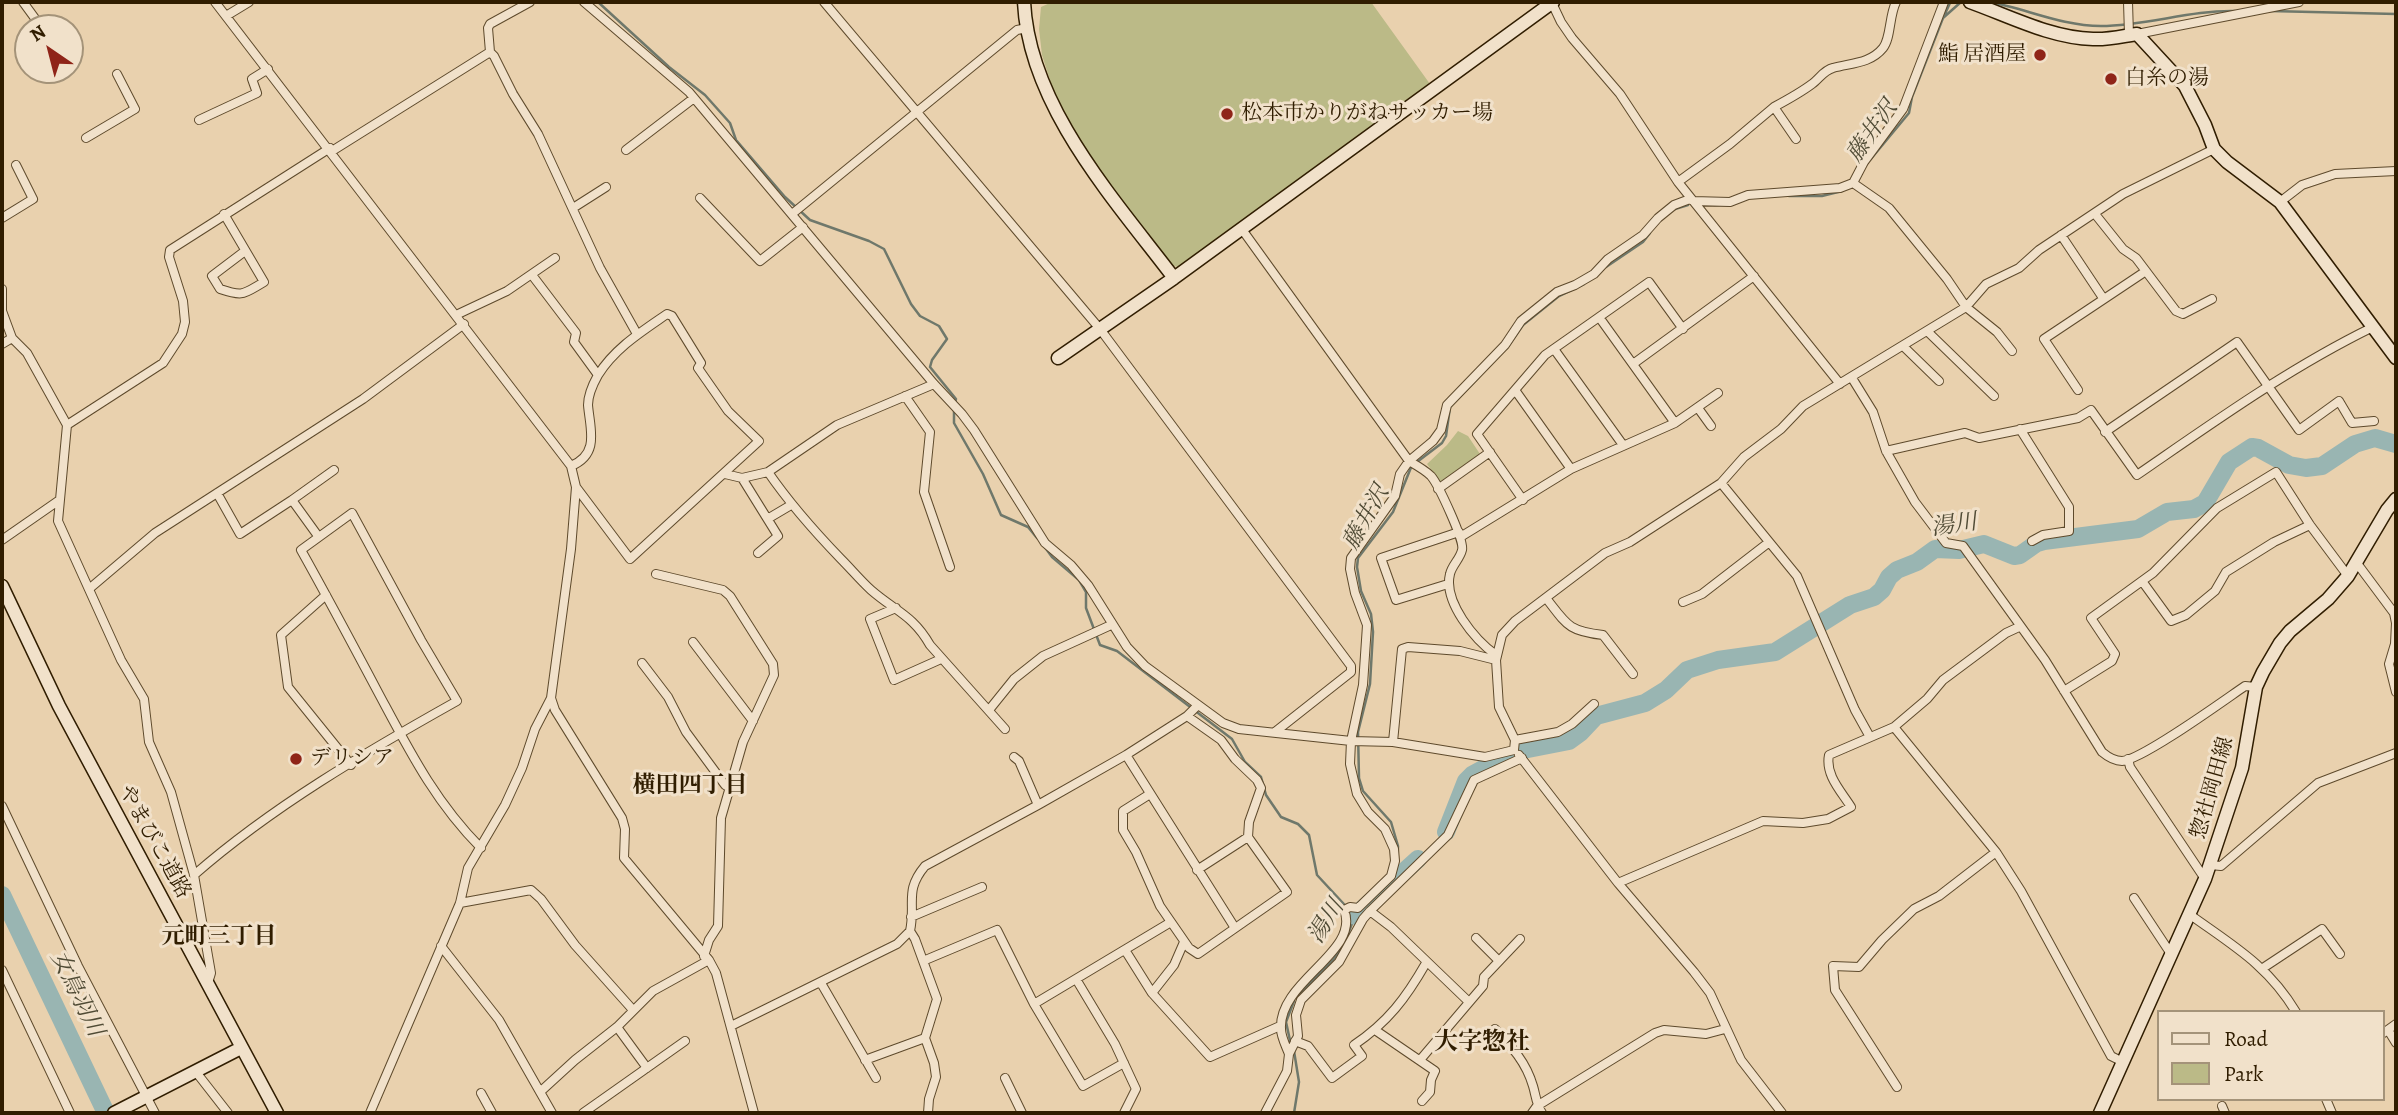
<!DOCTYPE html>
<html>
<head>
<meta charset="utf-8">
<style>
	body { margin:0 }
	#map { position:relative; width:2398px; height:1115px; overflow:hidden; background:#e9d1ae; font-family:Alegreya,serif }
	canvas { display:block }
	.frame { position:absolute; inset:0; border:4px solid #301d00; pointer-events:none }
	.legend { position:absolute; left:2157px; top:1010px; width:228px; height:91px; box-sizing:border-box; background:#f1e1ca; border:2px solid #a49379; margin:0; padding:9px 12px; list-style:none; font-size:21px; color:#301d00 }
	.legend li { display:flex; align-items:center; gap:14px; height:35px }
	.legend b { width:35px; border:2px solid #a49379 }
	.north { position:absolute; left:14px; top:14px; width:70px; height:70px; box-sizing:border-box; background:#f1e1ca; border:2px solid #a49379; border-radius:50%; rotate:325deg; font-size:19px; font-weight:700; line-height:28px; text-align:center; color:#301d00 }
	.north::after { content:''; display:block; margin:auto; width:24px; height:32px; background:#8f2418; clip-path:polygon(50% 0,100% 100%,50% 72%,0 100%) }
</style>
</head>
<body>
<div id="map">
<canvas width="2398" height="1115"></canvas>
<div class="frame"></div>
<ul class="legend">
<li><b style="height:9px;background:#f1e1ca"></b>Road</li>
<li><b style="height:19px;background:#bbba87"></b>Park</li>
</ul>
<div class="north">N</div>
</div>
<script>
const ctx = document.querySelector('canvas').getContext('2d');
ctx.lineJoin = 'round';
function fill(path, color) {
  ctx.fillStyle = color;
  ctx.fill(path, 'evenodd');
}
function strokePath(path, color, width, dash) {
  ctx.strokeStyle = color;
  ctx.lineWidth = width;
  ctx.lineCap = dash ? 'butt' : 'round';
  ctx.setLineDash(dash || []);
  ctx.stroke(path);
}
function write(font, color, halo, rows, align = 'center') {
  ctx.font = font + ' Alegreya,"Noto Serif JP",serif';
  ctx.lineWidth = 6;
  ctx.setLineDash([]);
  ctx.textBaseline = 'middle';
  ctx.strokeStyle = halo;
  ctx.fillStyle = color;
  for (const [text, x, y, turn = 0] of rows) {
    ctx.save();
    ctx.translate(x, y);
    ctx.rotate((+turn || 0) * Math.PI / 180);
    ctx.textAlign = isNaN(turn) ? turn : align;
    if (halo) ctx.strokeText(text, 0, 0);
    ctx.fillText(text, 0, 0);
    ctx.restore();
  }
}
const green = new Path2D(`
	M 1052,2 L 1371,2 L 1430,84 L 1178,267 L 1170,265 L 1083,152 L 1053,90 L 1042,55 L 1039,29 L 1041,7 Z
	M 1458,431 L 1468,436 L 1480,454 L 1440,482 L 1427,464 L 1447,445 Z`);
const stream = new Path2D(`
	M 598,2 L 669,67 L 705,95 L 730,123 L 736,140 L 785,197 L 810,220 L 869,241 L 884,249 L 911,304 L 920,316 L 939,326 L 947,339 L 932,360 L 930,367 L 956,399 L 955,403
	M 1990,2 C 2027,9 2062,26 2101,26 C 2146,26 2190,10 2235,11
	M 2270,11 L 2396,14
	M 1944,16 L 1950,3
	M 1870,160 L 1909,113 L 1912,97 L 1943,18 L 1961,2
	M 1789,196 L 1822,196 L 1842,191
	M 1714,205 L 1728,205
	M 1675,209 L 1688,205
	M 1606,267 L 1643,242 L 1650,233
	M 1507,348 L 1523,325 L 1559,296 L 1584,284
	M 954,410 L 954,423 L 983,474 L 1001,515 L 1028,527 L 1037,538
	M 1417,462 L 1442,443 L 1446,436 L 1450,407 L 1478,378
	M 1044,546 L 1052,557 L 1079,580 L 1086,592 L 1086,608 L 1100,645 L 1117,651 L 1232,739 L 1245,762 L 1261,777 L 1266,795 L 1281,817 L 1298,824 L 1309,835 L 1317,875 L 1355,916 L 1344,944 L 1333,960 L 1300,993
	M 1397,879 L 1398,846 L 1391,822 L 1363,791 L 1359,778 L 1358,732 L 1370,684 L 1373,632 L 1371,614 L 1361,591 L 1357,567 L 1358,558 L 1393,512 L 1412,465
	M 1291,1045 L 1286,1022 L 1294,1001
	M 1294,1051 L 1299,1082 L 1294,1113`);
const river = new Path2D(`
	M 1523,750 L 1569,741 L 1580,733 L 1596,716 L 1645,703 L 1666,690 L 1687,670 L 1718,660 L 1775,652 L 1850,605 L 1874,597 L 1882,590 L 1889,577 L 1897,570 L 1917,562 L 1935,549 L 1959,550 L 1984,544 L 2014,556 L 2020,555 L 2037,543 L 2044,541 L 2138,529 L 2167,512 L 2194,509 L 2205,503 L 2229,462 L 2252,447 L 2258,448 L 2289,465 L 2306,468 L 2322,466 L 2355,444 L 2375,438 L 2396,444
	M 1446,832 L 1466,781 L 1472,775 L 1505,757
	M 2,895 L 106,1113
	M 1355,916 L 1418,859`);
const street = new Path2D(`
	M 23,2 L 42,28
	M 215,2 L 571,466 L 576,487 L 571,549 L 551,698 L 555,710 L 622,818 L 625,829 L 624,858 L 709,960 L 716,973 L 754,1113
	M 530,2 L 490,24 L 488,28 L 490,52 L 494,56 L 513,94 L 538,134 L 600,268 L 637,334
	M 584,2 L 689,92 L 934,384 L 962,414 L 974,430 L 1045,543 L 1071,565 L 1088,585 L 1127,647 L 1145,666 L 1223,723 L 1239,729 L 1351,741 L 1393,742 L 1485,757 L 1514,750
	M 824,2 L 1100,329 L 1351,666 L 1351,672 L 1275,732
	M 2128,2 L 2129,35
	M 1552,3 L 1561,22 L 1572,38 L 1620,94 L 1678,182 L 1840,384
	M 226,16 L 249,2
	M 2137,34 L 2299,2
	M 1774,107 C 1787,100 1800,93 1812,84 C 1819,79 1824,70 1833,68 C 1850,63 1870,64 1883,48 C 1891,38 1889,16 1896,2
	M 199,120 L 257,93 L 252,79 L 268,69
	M 86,138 L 135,109 L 117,74
	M 626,150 L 694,98
	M 332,151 L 490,52
	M 1678,182 L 1730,144 L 1774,107 L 1796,139
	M 1853,183 L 1889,208 L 1947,279 L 1966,307 L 1997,332 L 2012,351
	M 700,198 L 760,261 L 803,227
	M 1693,201 L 1730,202 L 1748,195 L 1840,188 L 1853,183 L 1864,162 L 1903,109 L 1944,2
	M 2280,202 L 2302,185 L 2335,174 L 2396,171
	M 573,208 L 606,187
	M 224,214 L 264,282 C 243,294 244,297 220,289 L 212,276 L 245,251
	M 792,214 L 1017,30 L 1027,28
	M 2095,214 L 2123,249 L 2136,258 L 2176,311 L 2183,314 L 2212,299
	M 2,218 L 33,199 L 16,165
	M 1241,228 L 1409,461 C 1416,465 1425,470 1431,476 C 1438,484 1465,541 1462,550 C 1460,559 1452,565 1450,574 C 1443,602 1475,640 1496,655
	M 2061,235 L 2103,298
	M 532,275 L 576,333 L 574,342 L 598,375
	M 2,289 L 2,311 L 12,338 L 27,353 L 67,425 L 58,521 L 121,660 L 144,699 L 149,742 L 171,792 L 194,875 L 211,973 L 208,983
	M 456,315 L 507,291 L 555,258
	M 1599,317 L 1675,423
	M 1927,331 L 1994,396
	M 2,344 L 12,338
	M 1903,346 L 1939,381
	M 1554,349 L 1623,445
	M 1633,364 L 1754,276
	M 1852,378 L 1873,412 L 1886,451 L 1915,502 L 1946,543 L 1963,546 L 2045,660 L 2102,752 C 2108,757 2114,761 2122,761 C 2142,760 2223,701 2245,686 L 2256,687
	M 1515,390 L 1571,469
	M 2078,390 L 2044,339 L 2146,271
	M 905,396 L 930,432 L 924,492 L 950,567
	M 1698,408 L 1711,426
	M 67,425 L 163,363 L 182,334 L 185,322 L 183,301 L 169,257 L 170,250 L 330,148
	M 2020,429 L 2069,507 L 2069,531 L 2043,535 L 2032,541
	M 2105,432 L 2237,342 L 2299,430 L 2339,401 L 2352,423 L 2374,421
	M 1886,451 L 1965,433 L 1979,438 L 2078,418 L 2091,410 L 2137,475 C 2214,422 2289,368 2373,327
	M 571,466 C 600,454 590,429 588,405 C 588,395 593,384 598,375 C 615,348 641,332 667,314 L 672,316 L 701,363 L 698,368 L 728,411 L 759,441 L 630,559 L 576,487
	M 768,472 C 790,504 814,531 841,559 C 851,569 861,581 871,590 C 895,611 913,615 930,645 L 1005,729
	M 725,474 L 742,478 L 768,472 L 837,425 L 934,384
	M 742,478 L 778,536 L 758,553
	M 1721,483 L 1797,576 L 1855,710 L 1870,737
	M 1438,489 L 1490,452
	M 217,493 L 240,534 L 292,500
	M 1523,500 L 1477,434 L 1545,355 L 1649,282 L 1683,329
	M 769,518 L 791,505
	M 318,536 L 292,500 L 334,470
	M 1462,536 L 1571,469 L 1675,423 L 1718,393
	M 2,540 L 58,501
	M 2356,562 L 2394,613 L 2396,623 L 2395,644 L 2389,664 L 2396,692
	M 656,574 L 723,590 L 730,596 L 773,664 L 774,675 L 743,742 L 721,818 L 718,926 L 709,940 L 704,956
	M 2142,581 L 2171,621 L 2186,615 L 2215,591 L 2226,572 L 2274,542 L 2310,525
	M 1448,584 L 1396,600 L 1381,558 L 1459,532
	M 89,589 L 155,533 L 363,399 L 464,324
	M 326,595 L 281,635 L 288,687 L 351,765
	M 1546,598 C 1567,625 1568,631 1603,635 L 1633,674
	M 1683,602 L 1702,594 L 1768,543
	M 896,608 L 870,619 L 894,680 L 941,659
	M 693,642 L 753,721
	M 642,663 L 668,697 L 686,732 L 725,785 L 730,788
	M 2064,691 L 2112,661 L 2115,654 L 2091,618 L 2153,573 L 2217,508 L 2276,472 L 2310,525 L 2348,576
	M 989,710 L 1014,679 L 1043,656 L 1111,625
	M 1187,716 L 1221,740 L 1235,759 L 1257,780 L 1261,788 L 1249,822 L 1248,837
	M 1894,727 L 1996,852 L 2021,891 L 2111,1056 L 2123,1062
	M 1515,740 L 1558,732 L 1572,724 L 1594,704
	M 1393,742 L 1402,649 L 1408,647 L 1460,651 L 1496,660
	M 1514,750 L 1515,740 L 1499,707 L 1496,660 L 1502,635 L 1515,621 L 1605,553 L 1630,542 L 1721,483 L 1744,457 L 1781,429 L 1803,406 L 1966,307 L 1986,284 L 2019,268 L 2039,250 L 2123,194 L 2214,149
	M 1126,755 L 1235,928
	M 1519,755 L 1618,883 L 1694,972 L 1710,993 L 1741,1060 L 1782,1113
	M 1014,757 L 1019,761 L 1038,805
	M 2128,759 L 2130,767 L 2205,879
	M 1150,794 L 1123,811 L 1123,830 L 1136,852 L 1160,906 L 1189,948 L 1198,954 L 1287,892 L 1248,837 L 1197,870
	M 2,806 L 78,966 L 155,1113
	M 2210,865 L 2221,866 L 2318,783 L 2396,753
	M 194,875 C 273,806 366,752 457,701 L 421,640 L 352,513 L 301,550 C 328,598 354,647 380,696 C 410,752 436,803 481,848
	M 1618,883 L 1763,821 L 1803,823 L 1828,819 L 1851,807 C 1841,791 1825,775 1829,755 L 1894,727 L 1927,699 L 1943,680 L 2006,633 L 2019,627
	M 2134,898 L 2171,954
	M 460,903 L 531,890 L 541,899 L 575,945 L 633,1010
	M 1370,911 L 1391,927 L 1469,1002
	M 2189,914 C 2232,945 2268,965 2296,1012
	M 911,917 L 982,887
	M 910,931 L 915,939 L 937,999 L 925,1038 L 934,1063 L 936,1077 L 929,1099 L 928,1113
	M 1476,938 L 1499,961
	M 441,946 L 499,1020 L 552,1113
	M 1125,950 L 1152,993 L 1174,965 L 1184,942
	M 923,961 L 997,930 L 1034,1004 L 1083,1086 L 1124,1063
	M 2263,968 L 2322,929 L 2340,954
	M 2,970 L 70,1113
	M 1076,979 L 1115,1044 L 1136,1089 L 1124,1113
	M 821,983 L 876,1078
	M 1152,993 L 1210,1057 L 1280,1026
	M 1034,1004 L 1171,922
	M 731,1026 L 897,944 L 910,931 C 916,903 904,891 925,866 L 1038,805 L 1126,755 L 1187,716 L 1198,705
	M 617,1027 L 647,1068
	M 1495,1029 C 1512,1047 1526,1062 1533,1086 C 1536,1096 1536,1104 1542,1113
	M 1375,1030 L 1435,1071 L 1431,1080 L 1430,1092 L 1422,1101
	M 2388,1030 L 2396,1043
	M 2382,1034 L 2396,1024
	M 1295,1041 L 1308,1046 L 1332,1078 L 1362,1056 L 1354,1045 C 1388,1022 1406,998 1426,963
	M 1289,1054 C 1286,1046 1281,1037 1281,1029 C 1278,981 1361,952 1344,910 L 1350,907 L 1358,908 L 1391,876 L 1395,861 L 1394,849 L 1385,829 L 1368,812 L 1357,794 L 1350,764 L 1351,741 L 1363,685 L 1367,625 L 1355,593 L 1350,569 L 1351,558 L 1395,496 L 1400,474 L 1409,461 L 1433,441 L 1441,430 L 1447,405 L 1505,345 L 1521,321 L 1557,292 L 1575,285 L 1594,274 L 1608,259 L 1643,235 L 1658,218 L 1674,205 L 1690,199
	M 865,1060 L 925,1038
	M 1420,1060 L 1483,986 L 1484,977 L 1520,939
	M 196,1072 L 228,1113
	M 1005,1078 L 1022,1113
	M 1897,1087 L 1835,990 L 1833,966 L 1859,967 L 1882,940 L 1914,909 L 1939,896 L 1996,852
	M 540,1092 L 575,1060 L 617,1027 L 653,991 L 709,960
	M 481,1093 L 492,1113
	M 2326,1099 L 2332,1113
	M 2222,1106 L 2225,1113
	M 370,1113 L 460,903 L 468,868 L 505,805 L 522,768 L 535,729 L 551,698
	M 583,1113 L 685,1041
	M 1265,1113 L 1287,1071 L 1289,1054 L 1298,1036 L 1296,1015 L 1301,1000 L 1339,962 L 1363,919 L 1370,911 L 1448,835 L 1474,780 L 1522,758
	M 1532,1113 L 1537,1106 L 1655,1033 L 1664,1030 L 1706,1034 L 1725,1029`);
const secondary = new Path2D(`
	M 1024,2 C 1029,106 1114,199 1174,278
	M 1970,2 C 2009,16 2051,38 2093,39 C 2107,40 2123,36 2137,34 L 2185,86 L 2205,125 L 2214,149 L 2227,162 L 2280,202 L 2396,358
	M 1058,358 L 1174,278 L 1553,2
	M 2,586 L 59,706 L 277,1113
	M 114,1113 L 241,1048
	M 2100,1113 L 2205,879 L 2242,768 L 2256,687 L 2263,672 L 2280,643 L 2290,631 L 2328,599 L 2348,576 L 2387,510 L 2396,499`);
const markers = [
	[2040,55,7,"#8f2418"],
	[2111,79,7,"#8f2418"],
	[1227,114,7,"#8f2418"],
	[296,759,7,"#8f2418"]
];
const poiNames = [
	["鮨 居酒屋",2026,55,"right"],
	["白糸の湯",2125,79],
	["松本市かりがねサッカー場",1241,114],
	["デリシア",310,759]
];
const streetNames = [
	["惣社岡田線",2213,788,-74],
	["やまびこ道路",154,842,61]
];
const waterNames = [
	["藤井沢",1873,132,-55],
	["藤井沢",1367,518,-61],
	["湯川",1954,526,-8],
	["湯川",1327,922,-58],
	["女鳥羽川",76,994,64]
];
const neighbourhoodNames = [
	["横田四丁目",690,786],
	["元町三丁目",219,937]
];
const quarterNames = [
	["大字惣社",1482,1043]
];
fill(green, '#bbba87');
strokePath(stream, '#6f786b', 2.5);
strokePath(river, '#99b5b2', 18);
strokePath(street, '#5e4a2c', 10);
strokePath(secondary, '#301d00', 15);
strokePath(street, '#f1e1ca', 8);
strokePath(secondary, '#f1e1ca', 12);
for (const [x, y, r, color] of markers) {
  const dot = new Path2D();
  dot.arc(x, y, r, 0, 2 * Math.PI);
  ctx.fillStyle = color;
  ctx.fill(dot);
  strokePath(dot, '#f1e1ca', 2.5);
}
write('21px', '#301d00', '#f1e1ca', poiNames, 'left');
write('21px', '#301d00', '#f1e1ca', streetNames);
write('italic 23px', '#504b35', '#f1e1ca', waterNames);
write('bold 23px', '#301d00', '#f1e1ca', neighbourhoodNames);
write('bold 24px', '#301d00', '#f1e1ca', quarterNames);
</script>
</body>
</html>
